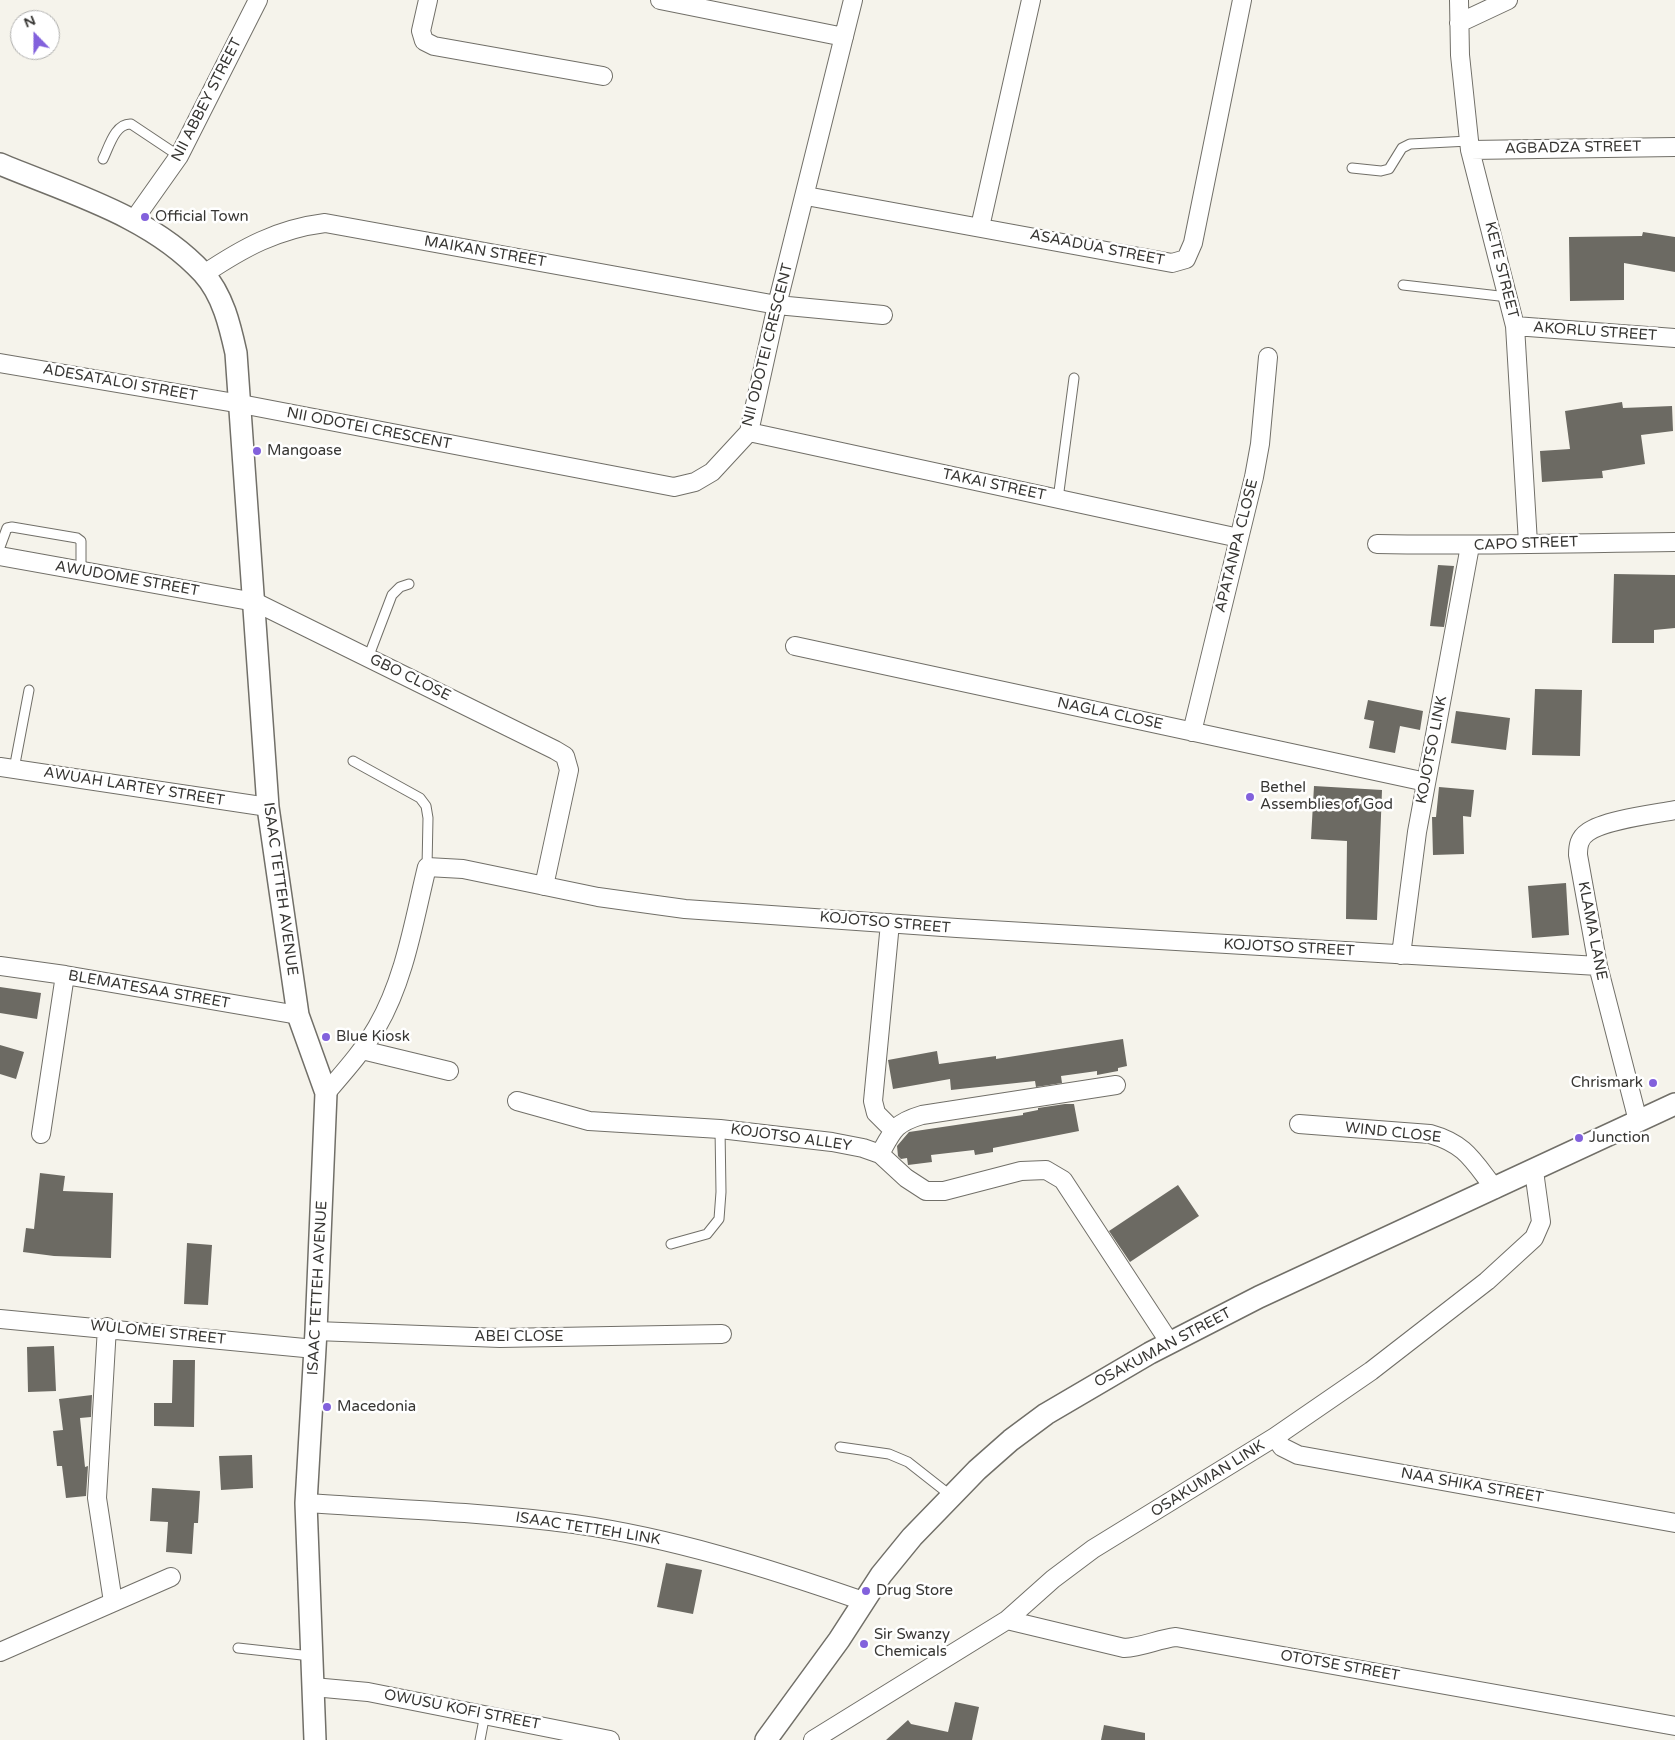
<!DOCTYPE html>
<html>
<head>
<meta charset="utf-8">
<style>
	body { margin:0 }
	#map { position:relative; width:1675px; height:1740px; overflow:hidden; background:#f5f3eb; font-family:"Varela Round",sans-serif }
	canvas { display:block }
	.north { position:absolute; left:10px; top:10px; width:50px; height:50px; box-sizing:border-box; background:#fff; border:1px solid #afafad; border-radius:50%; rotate:338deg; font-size:14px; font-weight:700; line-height:20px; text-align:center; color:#373633 }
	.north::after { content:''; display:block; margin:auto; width:18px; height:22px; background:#8261dc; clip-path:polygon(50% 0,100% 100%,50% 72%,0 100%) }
</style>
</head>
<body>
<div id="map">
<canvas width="1675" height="1740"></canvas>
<div class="north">N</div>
</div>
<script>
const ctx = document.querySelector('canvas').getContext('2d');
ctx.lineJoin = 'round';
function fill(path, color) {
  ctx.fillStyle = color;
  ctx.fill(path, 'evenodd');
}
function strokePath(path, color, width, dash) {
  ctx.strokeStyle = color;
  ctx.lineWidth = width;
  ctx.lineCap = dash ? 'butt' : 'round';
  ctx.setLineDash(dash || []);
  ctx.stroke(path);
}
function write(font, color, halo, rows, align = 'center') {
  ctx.font = font + ' "Varela Round",sans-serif';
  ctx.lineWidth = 5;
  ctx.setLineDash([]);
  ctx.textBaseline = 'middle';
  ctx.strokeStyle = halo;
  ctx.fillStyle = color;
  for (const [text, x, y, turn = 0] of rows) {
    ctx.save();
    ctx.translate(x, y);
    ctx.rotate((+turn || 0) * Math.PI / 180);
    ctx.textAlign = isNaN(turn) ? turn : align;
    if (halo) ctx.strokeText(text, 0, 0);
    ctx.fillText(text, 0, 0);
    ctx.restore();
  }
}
const building = new Path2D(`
	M 1643,232 L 1675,237 L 1675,272 L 1624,263 L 1624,300 L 1570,301 L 1569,237 L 1642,236 Z
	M 1622,402 L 1623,408 L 1672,406 L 1673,431 L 1641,435 L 1645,464 L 1602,471 L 1603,478 L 1542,482 L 1540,451 L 1570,449 L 1565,411 Z
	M 1438,565 L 1454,566 L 1444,627 L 1430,626 Z
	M 1614,574 L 1675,575 L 1675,628 L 1654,630 L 1654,643 L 1612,643 Z
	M 1535,689 L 1582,690 L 1580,756 L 1532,755 Z
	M 1368,700 L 1423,711 L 1420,730 L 1400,726 L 1395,753 L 1369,748 L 1374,721 L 1364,719 Z
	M 1456,711 L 1510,718 L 1506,750 L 1451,743 Z
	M 1314,786 L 1382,790 L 1377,920 L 1346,919 L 1347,841 L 1311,839 Z
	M 1439,787 L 1474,790 L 1471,817 L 1463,816 L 1464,854 L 1433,855 L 1432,817 L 1436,817 Z
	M 1566,883 L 1569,935 L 1532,938 L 1528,886 Z
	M 0,987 L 41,993 L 37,1019 L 0,1013 Z
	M 1123,1039 L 1127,1066 L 1118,1068 L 1118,1071 L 1097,1075 L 1097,1071 L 1061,1076 L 1062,1083 L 1036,1087 L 1035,1081 L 951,1090 L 950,1079 L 893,1089 L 888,1060 L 937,1051 L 939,1064 L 996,1056 L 996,1059 Z
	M 0,1045 L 24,1052 L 16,1079 L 0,1074 Z
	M 1065,1104 L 1074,1104 L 1079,1131 L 993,1148 L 993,1152 L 975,1155 L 974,1150 L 931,1155 L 932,1162 L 908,1165 L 907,1158 L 901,1159 L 898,1156 L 897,1146 L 909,1132 L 1023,1115 L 1023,1113 L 1038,1110 L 1038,1108 Z
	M 40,1173 L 65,1176 L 63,1191 L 113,1193 L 111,1258 L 54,1256 L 23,1252 L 26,1228 L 34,1229 Z
	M 1178,1185 L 1199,1216 L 1130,1262 L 1109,1231 Z
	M 187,1243 L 212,1245 L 208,1305 L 184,1304 Z
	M 54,1346 L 56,1391 L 28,1392 L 27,1347 Z
	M 173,1360 L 195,1360 L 194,1427 L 154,1426 L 154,1403 L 172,1403 Z
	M 92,1395 L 91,1417 L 80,1418 L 85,1467 L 88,1466 L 86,1496 L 66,1498 L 62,1466 L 57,1466 L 53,1431 L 63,1430 L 59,1399 Z
	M 252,1455 L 253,1488 L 221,1490 L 219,1456 Z
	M 152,1488 L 200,1491 L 198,1523 L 194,1523 L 192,1554 L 166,1552 L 168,1522 L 150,1521 Z
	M 666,1563 L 702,1570 L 693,1614 L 657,1607 Z
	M 955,1702 L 979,1707 L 972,1740 L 886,1740 L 908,1720 L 911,1724 L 948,1732 Z
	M 1104,1725 L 1145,1733 L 1145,1740 L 1101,1740 Z`);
const service = new Path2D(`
	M 103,159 C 109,147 115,123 131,124 L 179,156
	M 1352,168 L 1381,171 L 1389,169 L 1402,148 L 1410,144 L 1469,141
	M 1403,285 L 1508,297
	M 1058,499 L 1074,378
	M 0,547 L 7,528 L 12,527 L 77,538 L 81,541 L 81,571
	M 368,658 L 392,595 L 400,587 L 409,584
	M 353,761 L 420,798 L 426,806 L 428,818 L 427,867
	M 14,769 L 29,690
	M 671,1244 L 707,1234 L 719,1219 L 721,1192 L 720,1129
	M 840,1447 L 889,1454 L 908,1462 L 950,1495
	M 238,1648 L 311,1656
	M 480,1740 L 485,1714`);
const minor = new Path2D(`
	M 428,0 L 421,31 L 424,41 L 434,46 L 603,76
	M 660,0 L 844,37
	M 1459,0 L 1460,55 L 1470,150 L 1515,326 L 1528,543
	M 1459,23 L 1508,0
	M 1470,150 L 1675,147
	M 806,196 L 1172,263 L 1186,259 L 1193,243 L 1242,0
	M 133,221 L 179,156 L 258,0
	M 980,227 L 1031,0
	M 204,274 C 243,248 277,229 325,223 L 777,305 L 883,315
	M 1515,326 L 1675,338
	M 0,363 L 241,404 L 674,487 L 695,482 L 712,472 L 749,432 L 777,305 L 853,0
	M 749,432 L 1239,538
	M 1377,544 C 1476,546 1576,543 1675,542
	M 0,556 L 255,602 L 555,750 L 565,756 L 569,770 L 544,886
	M 795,646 L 1426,782
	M 1192,732 L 1254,477 L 1260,444 L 1268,357
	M 0,767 L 268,807
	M 890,923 L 873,1101 L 876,1113 L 893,1130
	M 1401,955 L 1417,832 L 1470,546
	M 0,966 L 65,975 L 298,1015
	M 362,1050 L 449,1071
	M 326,1093 C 344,1072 363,1051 377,1027 C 405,979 414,920 427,867 L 463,869 L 598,897 L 685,909 L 957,928 L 1598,966
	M 517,1101 L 589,1121 L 720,1129 L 832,1142 L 863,1148 L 880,1154 L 906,1178 L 926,1191 L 944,1191 L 1021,1171 L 1046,1170 L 1063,1180 L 1170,1343
	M 1638,1121 L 1598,966 L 1578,855 C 1578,846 1579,838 1588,832 C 1604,820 1654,814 1675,810
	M 1299,1124 L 1430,1134 C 1466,1144 1473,1161 1495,1189
	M 41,1134 L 65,975
	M 880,1154 C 893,1130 895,1123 922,1115 L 1116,1085
	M 0,1319 L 315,1349
	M 107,1327 L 97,1498 L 113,1602
	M 316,1331 L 500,1338 L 722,1334
	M 1275,1437 L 1282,1447 L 1298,1455 L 1675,1523
	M 306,1503 C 395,1509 485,1512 574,1524 C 673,1538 768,1568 863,1601
	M 1007,1620 L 1124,1648 C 1143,1647 1158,1639 1176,1637 L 1675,1726
	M 0,1652 L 171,1577
	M 313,1687 L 368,1692 L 610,1740
	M 813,1740 L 1007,1620 L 1053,1579 L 1093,1549 L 1275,1437 L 1371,1371 L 1487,1281 L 1534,1238 L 1541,1222 L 1534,1171`);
const tertiary = new Path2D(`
	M 0,164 C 69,193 151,216 203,273 C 223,295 230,326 236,353 L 268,807 L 298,1015 L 326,1093 L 316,1331 L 306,1503 L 315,1740
	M 766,1740 L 839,1640 L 881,1575 L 912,1537 L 977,1470 L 1011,1440 L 1046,1414 L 1150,1353 L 1259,1297 L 1675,1104`);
const markers = [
	[145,217,5,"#8261dc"],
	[257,451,5,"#8261dc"],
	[1250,797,5,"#8261dc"],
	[326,1037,5,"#8261dc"],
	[1653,1083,5,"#8261dc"],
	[1579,1138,5,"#8261dc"],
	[327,1407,5,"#8261dc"],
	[866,1591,5,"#8261dc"],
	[864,1644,5,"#8261dc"]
];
const streetNames = [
	["NII ABBEY STREET",207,100,-63],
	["AGBADZA STREET",1573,148,-1],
	["ASAADUA STREET",1097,248,11],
	["MAIKAN STREET",485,252,10],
	["KETE STREET",1501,270,76],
	["AKORLU STREET",1595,332,4],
	["NII ODOTEI CRESCENT",768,345,-76],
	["ADESATALOI STREET",120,383,10],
	["NII ODOTEI CRESCENT",369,429,11],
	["TAKAI STREET",994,485,12],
	["CAPO STREET",1526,544,-2],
	["APATANPA CLOSE",1237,546,-76],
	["AWUDOME STREET",127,579,10],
	["GBO CLOSE",410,678,26],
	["NAGLA CLOSE",1110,714,12],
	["KOJOTSO LINK",1432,750,-79],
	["AWUAH LARTEY STREET",134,787,9],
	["ISAAC TETTEH AVENUE",280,889,82],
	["KOJOTSO STREET",885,923,5],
	["KLAMA LANE",1592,931,79],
	["KOJOTSO STREET",1289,948,3],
	["BLEMATESAA STREET",149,990,10],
	["WIND CLOSE",1393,1133,6],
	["KOJOTSO ALLEY",791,1138,8],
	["ISAAC TETTEH AVENUE",318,1288,-87],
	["WULOMEI STREET",158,1333,6],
	["ABEI CLOSE",519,1337],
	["OSAKUMAN STREET",1163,1348,-28],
	["OSAKUMAN LINK",1208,1479,-32],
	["NAA SHIKA STREET",1472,1486,10],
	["ISAAC TETTEH LINK",588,1529,9],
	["OTOTSE STREET",1340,1666,10],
	["OWUSU KOFI STREET",462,1710,11]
];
const poiNames = [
	["Official Town",155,217],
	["Mangoase",267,451],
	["Bethel",1260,788],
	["Assemblies of God",1260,805],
	["Blue Kiosk",336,1037],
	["Chrismark",1643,1083,"right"],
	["Junction",1589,1138],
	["Macedonia",337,1407],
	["Drug Store",876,1591],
	["Sir Swanzy",874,1635],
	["Chemicals",874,1652]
];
fill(building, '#6c6a63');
strokePath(service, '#716f68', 11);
strokePath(minor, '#716f68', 20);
strokePath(tertiary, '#716f68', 24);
strokePath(service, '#fff', 9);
strokePath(minor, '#fff', 18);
strokePath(tertiary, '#fff', 21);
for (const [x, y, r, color] of markers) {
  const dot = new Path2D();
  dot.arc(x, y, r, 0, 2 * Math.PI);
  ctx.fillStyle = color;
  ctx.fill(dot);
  strokePath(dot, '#fff', 2);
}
write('15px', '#373633', '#fff', streetNames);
write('15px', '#373633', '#fff', poiNames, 'left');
</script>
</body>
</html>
